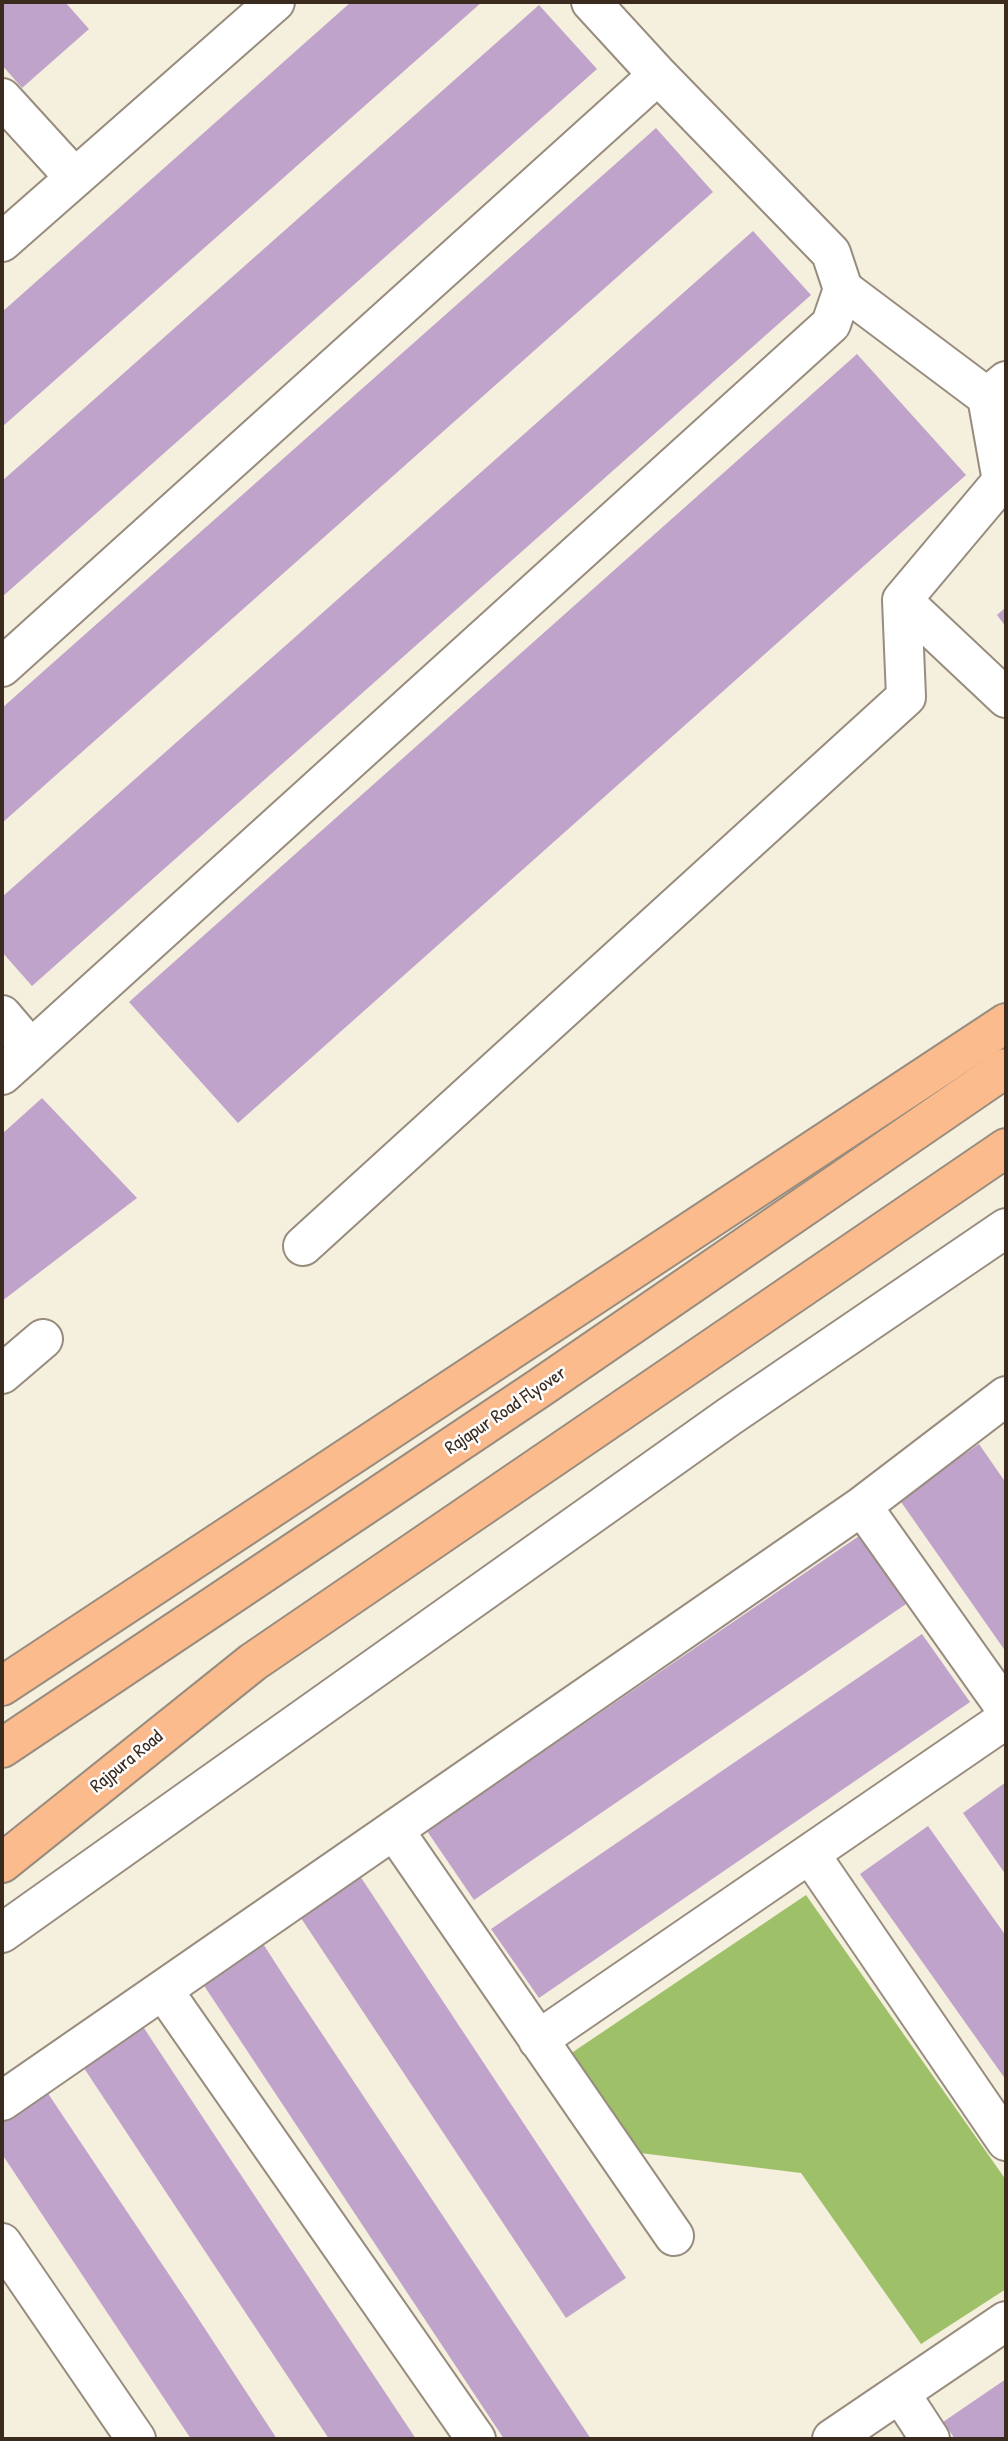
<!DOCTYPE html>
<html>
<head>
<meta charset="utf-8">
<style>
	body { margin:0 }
	#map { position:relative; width:1008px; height:2441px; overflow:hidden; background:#f5efde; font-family:"Patrick Hand",sans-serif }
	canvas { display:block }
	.frame { position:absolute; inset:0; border:4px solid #3b2a1e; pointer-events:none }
</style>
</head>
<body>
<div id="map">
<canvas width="1008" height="2441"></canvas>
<div class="frame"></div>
</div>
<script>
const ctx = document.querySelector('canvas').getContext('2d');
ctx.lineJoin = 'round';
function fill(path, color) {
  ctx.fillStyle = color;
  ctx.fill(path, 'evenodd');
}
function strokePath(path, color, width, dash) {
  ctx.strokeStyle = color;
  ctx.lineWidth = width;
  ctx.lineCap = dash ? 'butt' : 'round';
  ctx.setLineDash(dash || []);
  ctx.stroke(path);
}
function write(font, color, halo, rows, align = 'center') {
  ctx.font = font + ' "Patrick Hand",sans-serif';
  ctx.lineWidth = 5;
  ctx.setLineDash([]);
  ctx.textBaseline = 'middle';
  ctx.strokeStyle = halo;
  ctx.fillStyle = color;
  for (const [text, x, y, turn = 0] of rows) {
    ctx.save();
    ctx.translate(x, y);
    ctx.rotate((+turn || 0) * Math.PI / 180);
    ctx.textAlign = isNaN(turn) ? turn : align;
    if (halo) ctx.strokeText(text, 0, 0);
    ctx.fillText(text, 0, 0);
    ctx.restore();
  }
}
const green = new Path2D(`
	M 806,1895 L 1006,2180 L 1006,2289 L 921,2344 L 801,2173 L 632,2152 L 567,2056 Z`);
const building = new Path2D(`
	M 2,2 L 65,2 L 89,29 L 22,88 L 2,65 Z
	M 351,2 L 482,2 L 2,427 L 2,312 Z
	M 539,5 L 597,69 L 2,597 L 2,481 Z
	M 656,128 L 713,192 L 2,823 L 2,708 Z
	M 753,231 L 811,295 L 32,986 L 2,952 L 2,897 Z
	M 857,354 L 966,475 L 238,1123 L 129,1002 Z
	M 1006,607 L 1006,627 L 997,615 Z
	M 42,1098 L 137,1198 L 2,1301 L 2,1134 Z
	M 979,1444 L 1006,1483 L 1006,1652 L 899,1499 Z
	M 859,1536 L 906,1604 L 474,1900 L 427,1831 Z
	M 922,1634 L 970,1702 L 539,1998 L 491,1929 Z
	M 1006,1782 L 1006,1875 L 963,1813 Z
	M 928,1826 L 1006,1936 L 1006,2080 L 860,1874 Z
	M 360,1876 L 626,2278 L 566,2318 L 299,1915 Z
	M 258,1936 L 287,1981 L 591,2439 L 504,2439 L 197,1975 Z
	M 138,2019 L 227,2154 L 416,2439 L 329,2439 L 78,2059 Z
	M 43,2086 L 192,2309 L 277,2439 L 191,2439 L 2,2154 L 2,2113 Z
	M 1006,2379 L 1006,2439 L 955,2439 L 943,2422 Z`);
const minor = new Path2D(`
	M 2,98 L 75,178
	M 2,242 L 275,2
	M 843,289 L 987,397
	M 902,600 L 1006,698
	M 2,667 L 658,75 L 591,2
	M 2,1015 L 31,1049 L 2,1075
	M 31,1049 L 831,324 L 843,289 L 831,253 L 658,75
	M 303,1246 L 906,697 L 902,600 L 1002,481 L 987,397 L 1006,381
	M 2,1374 L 43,1339
	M 862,1506 L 1006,1709
	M 394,1830 L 674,2236
	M 810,1854 L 1006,2141
	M 2,1933 L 730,1416 L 1006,1228
	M 163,1990 L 476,2439
	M 538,2040 L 1006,1719
	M 2,2101 L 862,1506 L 1006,1396
	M 2,2243 L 136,2439
	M 900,2393 L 930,2439
	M 832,2439 L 1006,2321`);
const major = new Path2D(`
	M 2,1686 L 1006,1023`);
const highway = new Path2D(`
	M 2,1748 L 541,1387 L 1006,1068
	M 2,1863 L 253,1662 L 1006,1148`);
const streetNames = [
	["Rajapur Road Flyover",506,1411,-34],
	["Rajpura Road",127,1762,-39]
];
fill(green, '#9ec069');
fill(building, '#bfa3ca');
strokePath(minor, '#988c7e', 42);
strokePath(major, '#988c7e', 42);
strokePath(highway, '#988c7e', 42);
strokePath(minor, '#fff', 38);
strokePath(major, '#fbbb8d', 38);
strokePath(highway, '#fbbb8d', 38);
write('19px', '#3b2a1e', '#fff', streetNames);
</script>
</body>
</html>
